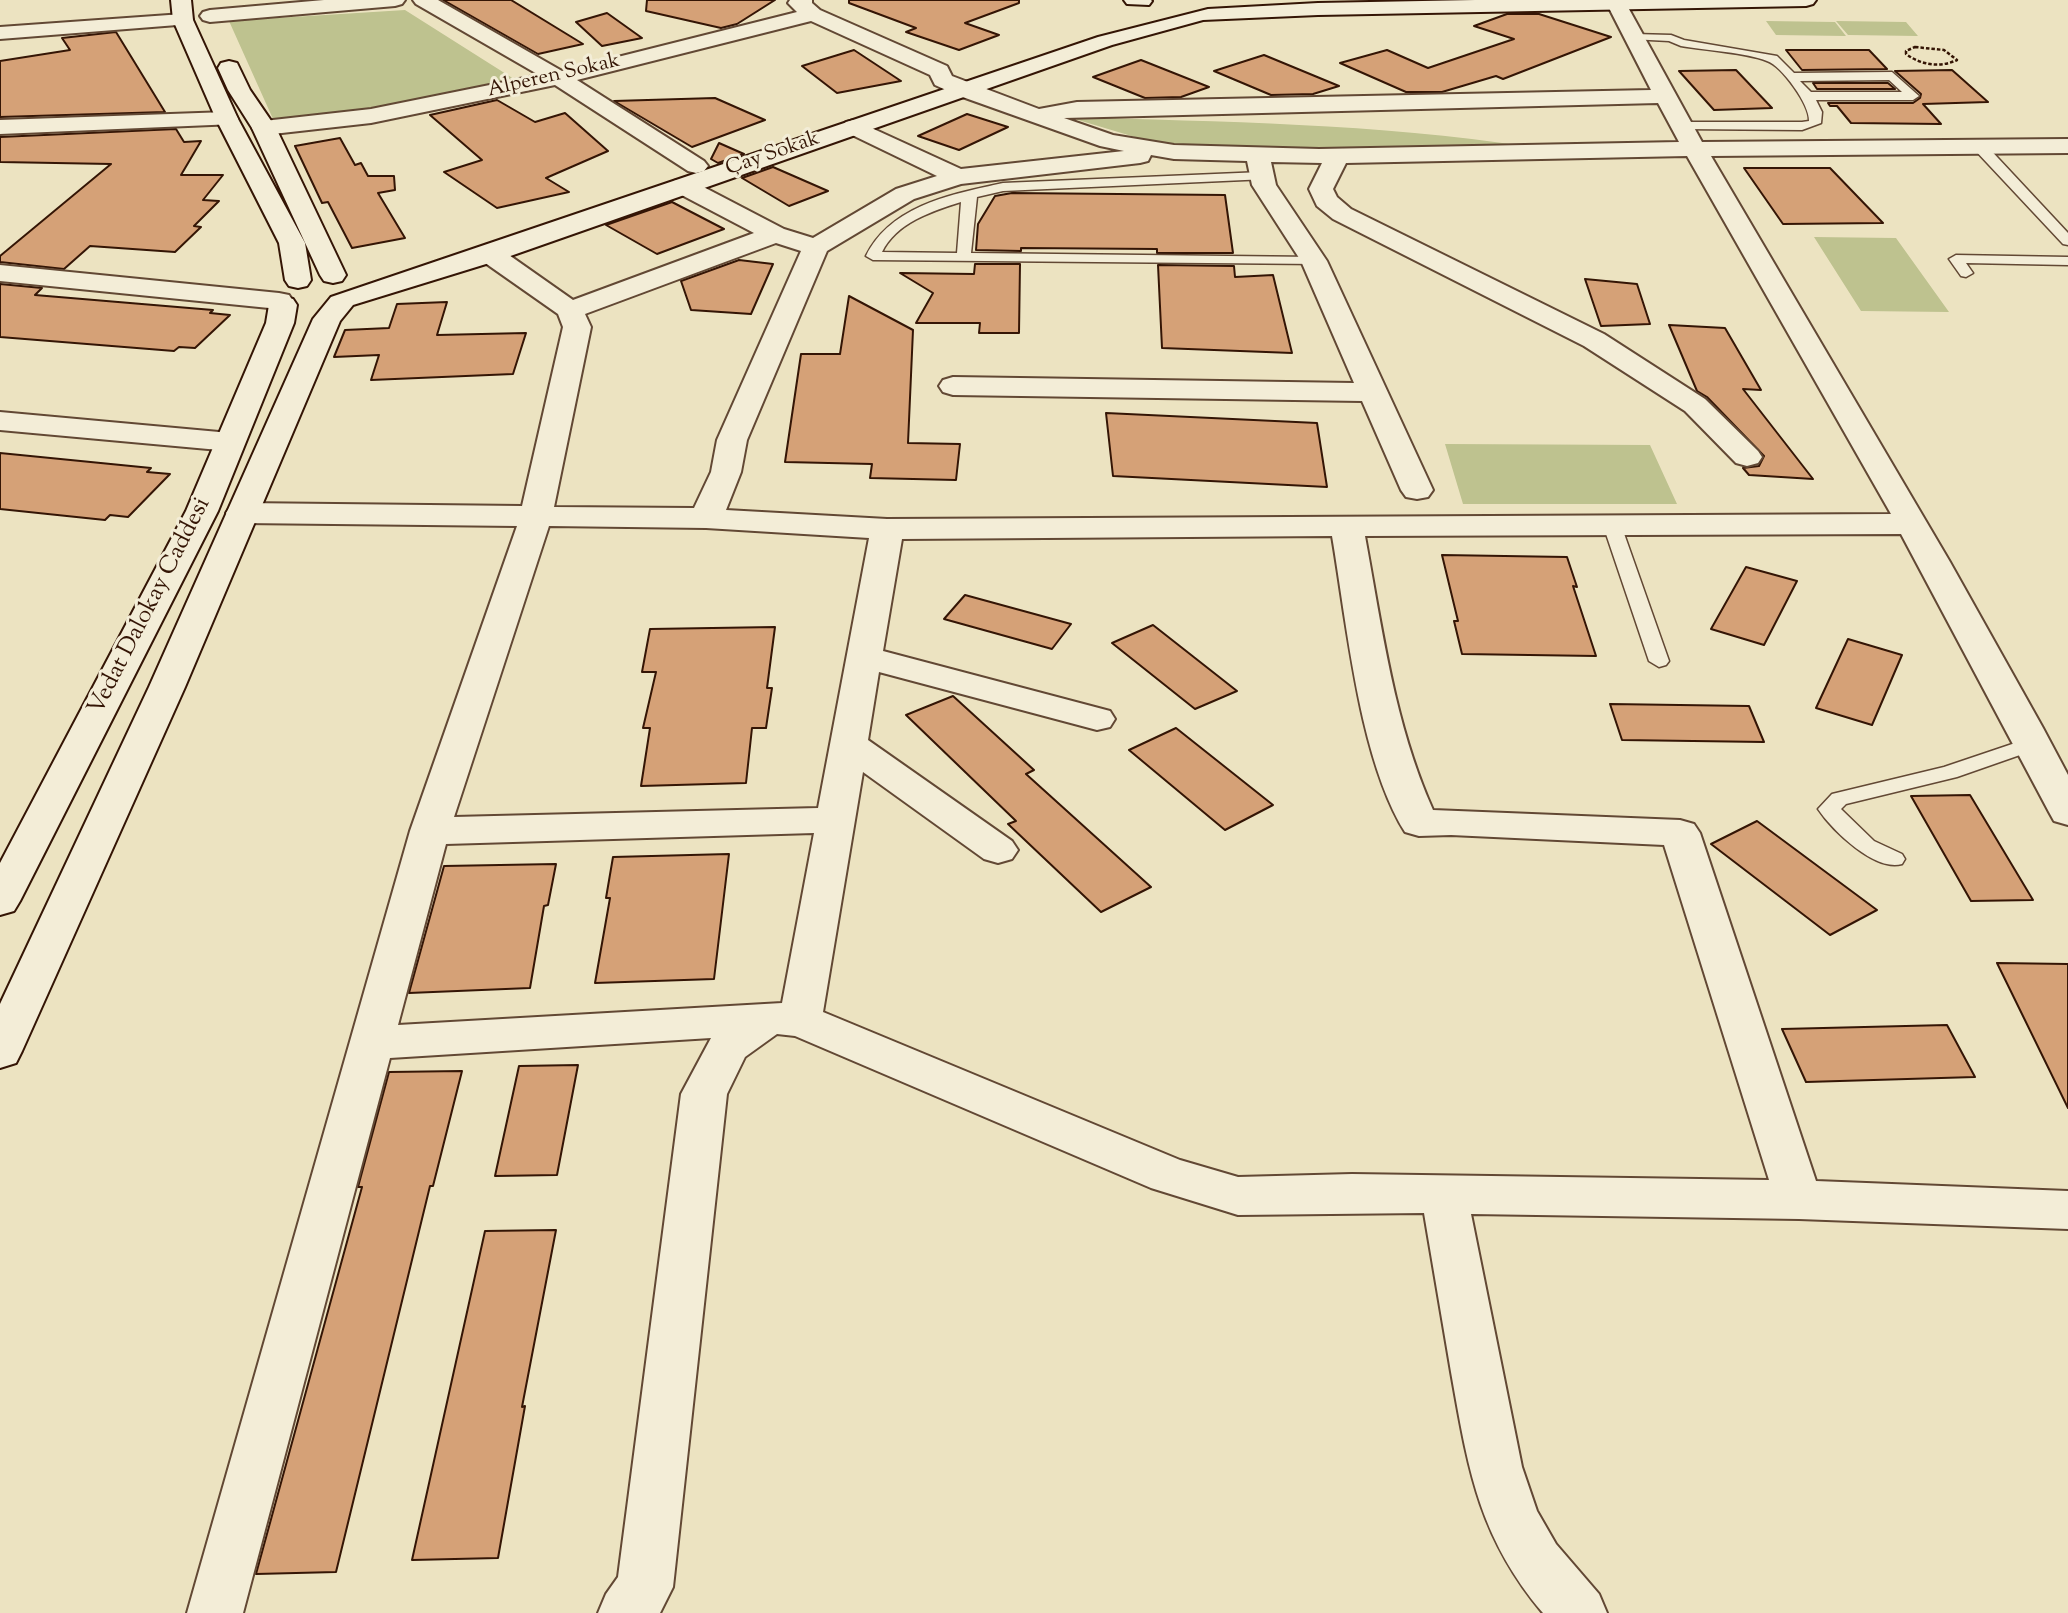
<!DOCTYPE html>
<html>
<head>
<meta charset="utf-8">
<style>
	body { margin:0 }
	canvas { display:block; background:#ece3c1 }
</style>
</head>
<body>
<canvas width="2068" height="1613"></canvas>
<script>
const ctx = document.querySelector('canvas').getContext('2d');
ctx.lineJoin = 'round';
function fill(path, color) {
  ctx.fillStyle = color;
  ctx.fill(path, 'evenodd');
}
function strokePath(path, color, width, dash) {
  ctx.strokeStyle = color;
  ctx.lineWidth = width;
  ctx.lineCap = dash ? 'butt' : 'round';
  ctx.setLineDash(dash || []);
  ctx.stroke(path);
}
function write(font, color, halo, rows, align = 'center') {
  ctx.font = font + ' "Sorts Mill Goudy",serif';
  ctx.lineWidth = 6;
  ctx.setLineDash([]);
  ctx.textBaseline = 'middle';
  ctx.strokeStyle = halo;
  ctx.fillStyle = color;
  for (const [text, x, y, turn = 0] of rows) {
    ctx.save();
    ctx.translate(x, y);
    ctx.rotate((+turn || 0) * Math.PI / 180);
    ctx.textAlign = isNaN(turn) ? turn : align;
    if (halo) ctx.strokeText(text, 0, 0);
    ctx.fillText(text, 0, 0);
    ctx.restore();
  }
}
const green = new Path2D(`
	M 405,10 L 514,79 L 365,111 L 273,119 L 229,21 Z
	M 1766,21 L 1835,22 L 1846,36 L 1776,35 Z
	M 1836,21 L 1906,22 L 1918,36 L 1848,35 Z
	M 1068,117 C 1222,122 1377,123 1529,147 L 1369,152 L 1165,146 Z
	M 1814,237 L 1896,238 L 1949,312 L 1861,311 Z
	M 1445,444 L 1650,445 L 1677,504 L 1463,504 Z`);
const building = new Path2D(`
	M 443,0 L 511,0 L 583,44 L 538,54 Z
	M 647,0 L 775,0 L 737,24 L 721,28 L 646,11 Z
	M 849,0 L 1019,0 L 1019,3 L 965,23 L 999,35 L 959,50 L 906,32 L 916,28 L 849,3 Z
	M 607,13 L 642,38 L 602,46 L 576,22 Z
	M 1507,14 L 1539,14 L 1611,37 L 1503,79 L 1496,76 L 1442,92 L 1406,92 L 1340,63 L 1387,50 L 1428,68 L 1514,39 L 1474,26 Z
	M 116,32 L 165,112 L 0,117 L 0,61 L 70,50 L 62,38 Z
	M 854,50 L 901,81 L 837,93 L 802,66 Z
	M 1786,50 L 1869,50 L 1887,69 L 1802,70 Z
	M 1264,55 L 1339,86 L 1313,94 L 1271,95 L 1214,71 Z
	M 1141,60 L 1209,87 L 1181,97 L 1145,98 L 1093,77 Z
	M 1736,70 L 1772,108 L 1714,110 L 1679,71 Z
	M 1952,70 L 1988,102 L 1923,104 L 1941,124 L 1851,123 L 1837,106 L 1830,106 L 1828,103 L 1913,103 L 1920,98 L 1921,94 L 1895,71 Z
	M 1813,83 L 1888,83 L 1895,89 L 1817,89 Z
	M 715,98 L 765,120 L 692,147 L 614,101 Z
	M 497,100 L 535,122 L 565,113 L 608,151 L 546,178 L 569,192 L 497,208 L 444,172 L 482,160 L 430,115 Z
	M 967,114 L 1008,127 L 959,150 L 918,136 Z
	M 176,129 L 184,142 L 201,141 L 181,175 L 223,175 L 203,200 L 219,201 L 194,226 L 201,227 L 175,252 L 90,246 L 64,269 L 0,262 L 0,256 L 111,164 L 0,162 L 0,137 Z
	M 340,138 L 355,165 L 361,163 L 368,176 L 394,176 L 395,190 L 378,193 L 405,238 L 352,248 L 328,202 L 322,203 L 295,146 Z
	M 719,143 L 744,154 L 718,163 L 711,159 Z
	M 773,167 L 828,191 L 789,206 L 742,178 Z
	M 1744,168 L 1830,168 L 1883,223 L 1783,224 Z
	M 1012,193 L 1225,195 L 1233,253 L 1157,253 L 1157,249 L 1021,248 L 1021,251 L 976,250 L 978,224 L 995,196 Z
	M 672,202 L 724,229 L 657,254 L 606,225 Z
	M 739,260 L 773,264 L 751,314 L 691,310 L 681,281 Z
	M 975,264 L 1020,264 L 1019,333 L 979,333 L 980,323 L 916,323 L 933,293 L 900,273 L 974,274 Z
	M 1158,265 L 1234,266 L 1235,277 L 1273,275 L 1292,353 L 1162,348 Z
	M 1585,279 L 1637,284 L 1650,324 L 1601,326 Z
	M 0,284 L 42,288 L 35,295 L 213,310 L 210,313 L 230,315 L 195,348 L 179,347 L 174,351 L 0,337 Z
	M 849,296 L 913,330 L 908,443 L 960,444 L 956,480 L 870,478 L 872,464 L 785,462 L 801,354 L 840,354 Z
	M 447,302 L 437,335 L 526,333 L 513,374 L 371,380 L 379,355 L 334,357 L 345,330 L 389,328 L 397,304 Z
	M 1669,325 L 1725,328 L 1761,390 L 1743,389 L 1813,479 L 1749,475 L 1743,468 L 1759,466 L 1764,456 L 1707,397 L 1697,391 Z
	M 1106,413 L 1317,423 L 1327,487 L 1113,476 Z
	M 0,453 L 151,468 L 147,472 L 170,474 L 128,517 L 110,515 L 105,520 L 0,509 Z
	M 1442,555 L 1567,557 L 1577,587 L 1573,586 L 1596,656 L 1462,654 L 1454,621 L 1458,621 Z
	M 1746,567 L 1797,581 L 1764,645 L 1711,629 Z
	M 965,595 L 1071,624 L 1052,649 L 944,619 Z
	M 1153,625 L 1237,691 L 1195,709 L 1112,643 Z
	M 775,627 L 767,688 L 772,688 L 766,728 L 752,728 L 746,783 L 641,786 L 650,728 L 643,728 L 656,672 L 642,672 L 650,629 Z
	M 1848,639 L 1902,655 L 1872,725 L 1816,708 Z
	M 953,696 L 1034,770 L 1026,774 L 1151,887 L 1101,912 L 1008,824 L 1016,821 L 906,715 Z
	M 1610,704 L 1749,706 L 1764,742 L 1622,740 Z
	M 1176,728 L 1273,805 L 1225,830 L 1129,750 Z
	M 1970,795 L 2033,900 L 1971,901 L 1911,796 Z
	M 1757,821 L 1877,910 L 1830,935 L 1711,844 Z
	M 729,854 L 714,979 L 595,983 L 610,898 L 606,898 L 613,857 Z
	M 556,864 L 548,905 L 544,906 L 530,988 L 409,993 L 444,866 Z
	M 1997,963 L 2068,964 L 2068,1108 Z
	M 1947,1025 L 1975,1077 L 1806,1082 L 1782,1029 Z
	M 578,1065 L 557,1175 L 495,1176 L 519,1066 Z
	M 462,1071 L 433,1186 L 430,1186 L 336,1572 L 256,1574 L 362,1187 L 358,1187 L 389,1072 Z
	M 556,1230 L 522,1407 L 525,1406 L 498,1558 L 412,1560 L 485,1231 Z`);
const path = new Path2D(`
	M 1915,47 L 1944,50 L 1957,60 C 1940,68 1921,65 1906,54 L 1906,51 Z`);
const lane = new Path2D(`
	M 1634,34 L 1671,35 L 1684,40 L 1777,56 L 1794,73 L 1892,72 L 1919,96 L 1913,100 L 1816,100 L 1822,112 L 1821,123 L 1802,130 L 1683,129 L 1679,128 L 1679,122 L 1802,122 L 1809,121 C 1810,105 1782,66 1767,61 C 1748,53 1704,50 1681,46 L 1669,41 L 1630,39 L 1628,37 ZM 1889,80 L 1902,92 L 1811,92 L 1800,81 Z
	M 1979,142 L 1984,143 L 2068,233 L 2068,245 L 2063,244 L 1974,149 L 1973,146 Z
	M 1262,172 L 1269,176 L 1267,179 L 1003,191 L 977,197 L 971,253 L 1314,257 L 1321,261 L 1319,264 L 873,260 L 866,256 C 891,205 953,194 1003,183 ZM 961,202 L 957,253 L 882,252 C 896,223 932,211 961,202 Z
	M 1956,255 L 2068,257 L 2068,265 L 1966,263 L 1973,273 L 1966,277 L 1961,276 L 1949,259 Z
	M 1612,520 L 1621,525 L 1669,661 L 1666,665 L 1659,667 L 1649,661 L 1603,525 Z
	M 2033,737 L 2040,738 L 2043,743 L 2040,748 L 1957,777 L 1846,804 L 1841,809 L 1874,841 L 1902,854 L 1905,859 L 1902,864 C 1875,872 1832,830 1818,809 L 1832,794 L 1944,767 Z`);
const street = new Path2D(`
	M 324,0 L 405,0 L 402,4 L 395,6 L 210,22 L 203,20 L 200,16 L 203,12 L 210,10 Z
	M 413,0 L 438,0 L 562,71 L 797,12 L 788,3 L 790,0 L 812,0 L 812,3 L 820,10 L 947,66 L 952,76 L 1039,109 L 1077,102 L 1651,90 L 1607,4 L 1610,0 L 1624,0 L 1702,142 L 2068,139 L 2068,153 L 1711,156 L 1950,562 L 2043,728 L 2068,775 L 2068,825 L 2054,821 L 2049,812 L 1901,534 L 1365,536 C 1382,628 1394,723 1433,810 L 1680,820 L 1694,824 L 1700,833 L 1816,1181 L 2068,1191 L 2068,1229 L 1799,1219 L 1471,1214 L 1522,1467 L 1537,1511 L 1556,1544 L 1599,1594 L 1607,1613 L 1543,1613 C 1478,1536 1468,1467 1451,1372 C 1442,1319 1433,1266 1424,1213 L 1238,1215 L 1151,1188 L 795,1036 L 777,1034 L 745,1057 L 727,1094 L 673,1587 L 660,1613 L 598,1613 L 606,1594 L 618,1577 L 681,1094 L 711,1038 L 390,1058 L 243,1613 L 187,1613 L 410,831 L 517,526 L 242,523 L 231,520 L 226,513 L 231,506 L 242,503 L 522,506 L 563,327 L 558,314 L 481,260 L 477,254 L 481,248 L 490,246 L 499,248 L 573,300 L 754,233 L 674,191 L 671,186 L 674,181 L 683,179 L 692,181 L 784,229 L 813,238 L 896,189 L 937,176 L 846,132 L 842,127 L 846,122 L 854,120 L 961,169 L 1124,151 L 1100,146 L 957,95 L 935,85 L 930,75 L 811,21 L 577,80 L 704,161 L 708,166 L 704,171 L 696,173 L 688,171 L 555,85 L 371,123 L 264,135 L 256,133 L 252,128 L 256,123 L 264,121 L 371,109 L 539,75 L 416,4 ZM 1658,103 L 1679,142 L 1319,149 L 1174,145 L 1113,135 L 1064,118 ZM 1151,155 L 1174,159 L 1247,161 L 1252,185 L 1301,261 L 1354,383 L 953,377 L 943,380 L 939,386 L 943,392 L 953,395 L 1362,401 L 1401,490 L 1406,497 L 1417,499 L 1428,497 L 1433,490 L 1327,261 L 1276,185 L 1271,162 L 1322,163 L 1309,189 L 1317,206 L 1333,219 L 1584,346 L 1685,411 L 1736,463 L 1747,466 L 1758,463 L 1762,457 L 1758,451 L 1705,399 L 1604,334 L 1351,209 L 1337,197 L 1333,189 L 1346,163 L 1687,156 L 1891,514 L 887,519 L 726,510 L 741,472 L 747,440 L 827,251 L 914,199 L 961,184 L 1140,163 L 1148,161 ZM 776,243 L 801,251 L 717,440 L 711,472 L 694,508 L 554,507 L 591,327 L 585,314 ZM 549,526 L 706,528 L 869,538 L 818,808 L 454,817 ZM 1332,536 C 1347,623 1359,758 1405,832 L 1419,836 L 1451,835 L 1664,845 L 1769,1180 L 1352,1174 L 1238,1177 L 1180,1160 L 823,1012 L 863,772 L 984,859 L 998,863 L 1012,859 L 1018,850 L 1012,841 L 868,740 L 879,672 L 1097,730 L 1110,727 L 1115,719 L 1110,711 L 883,651 L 902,539 ZM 814,833 L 782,1003 L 398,1025 L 446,844 Z
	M 183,14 L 190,16 L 193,20 L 190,24 L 0,39 L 0,27 Z
	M 227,112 L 235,114 L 238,119 L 235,124 L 0,134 L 0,120 Z
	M 0,265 L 279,293 L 289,295 L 293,301 L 289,307 L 279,309 L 0,281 Z
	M 0,412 L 230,433 L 241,436 L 245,442 L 241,448 L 230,451 L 0,430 Z`);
const secondary = new Path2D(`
	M 171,0 L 191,0 L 193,20 L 238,119 L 305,243 L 311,280 L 307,286 L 298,288 L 289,286 L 285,280 L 279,243 L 216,119 L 173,20 Z
	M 1124,0 L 1151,0 L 1152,1 L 1149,5 L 1127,4 Z
	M 1475,0 L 1816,0 L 1813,4 L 1806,6 L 1318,15 L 1203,20 L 1112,45 L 499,260 L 353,305 L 340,321 L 185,687 L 22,1051 L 16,1063 L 0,1068 L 0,1004 L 149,687 L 313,319 L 331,297 L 1098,37 L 1208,9 L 1318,3 Z
	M 229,61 L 237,63 L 250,90 L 276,128 L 346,275 L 342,281 L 333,283 L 324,281 L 320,275 L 252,128 L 228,90 L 218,68 L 221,63 Z
	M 283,297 L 293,299 L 297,305 L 294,323 L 218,511 L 20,901 L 14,911 L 0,915 L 0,863 L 186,511 L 266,323 L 269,305 L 273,299 Z`);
const farStreetnames = [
	["Alperen Sokak",554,77,-13],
	["Çay Sokak",773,155,-19]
];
const streetNames = [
	["Vedat Dalokay Caddesi",151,607,-63]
];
fill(green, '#bec28f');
fill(building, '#d5a177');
strokePath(building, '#341505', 2);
strokePath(lane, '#624834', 3);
strokePath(street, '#624834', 4);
strokePath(secondary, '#341505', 4);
strokePath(path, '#341505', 2.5, [3.5, 2]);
fill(lane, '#f3edd7');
fill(street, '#f3edd7');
fill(secondary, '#f3edd7');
write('21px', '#341505', '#f3edd7', farStreetnames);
write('24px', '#341505', '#f3edd7', streetNames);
</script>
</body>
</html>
